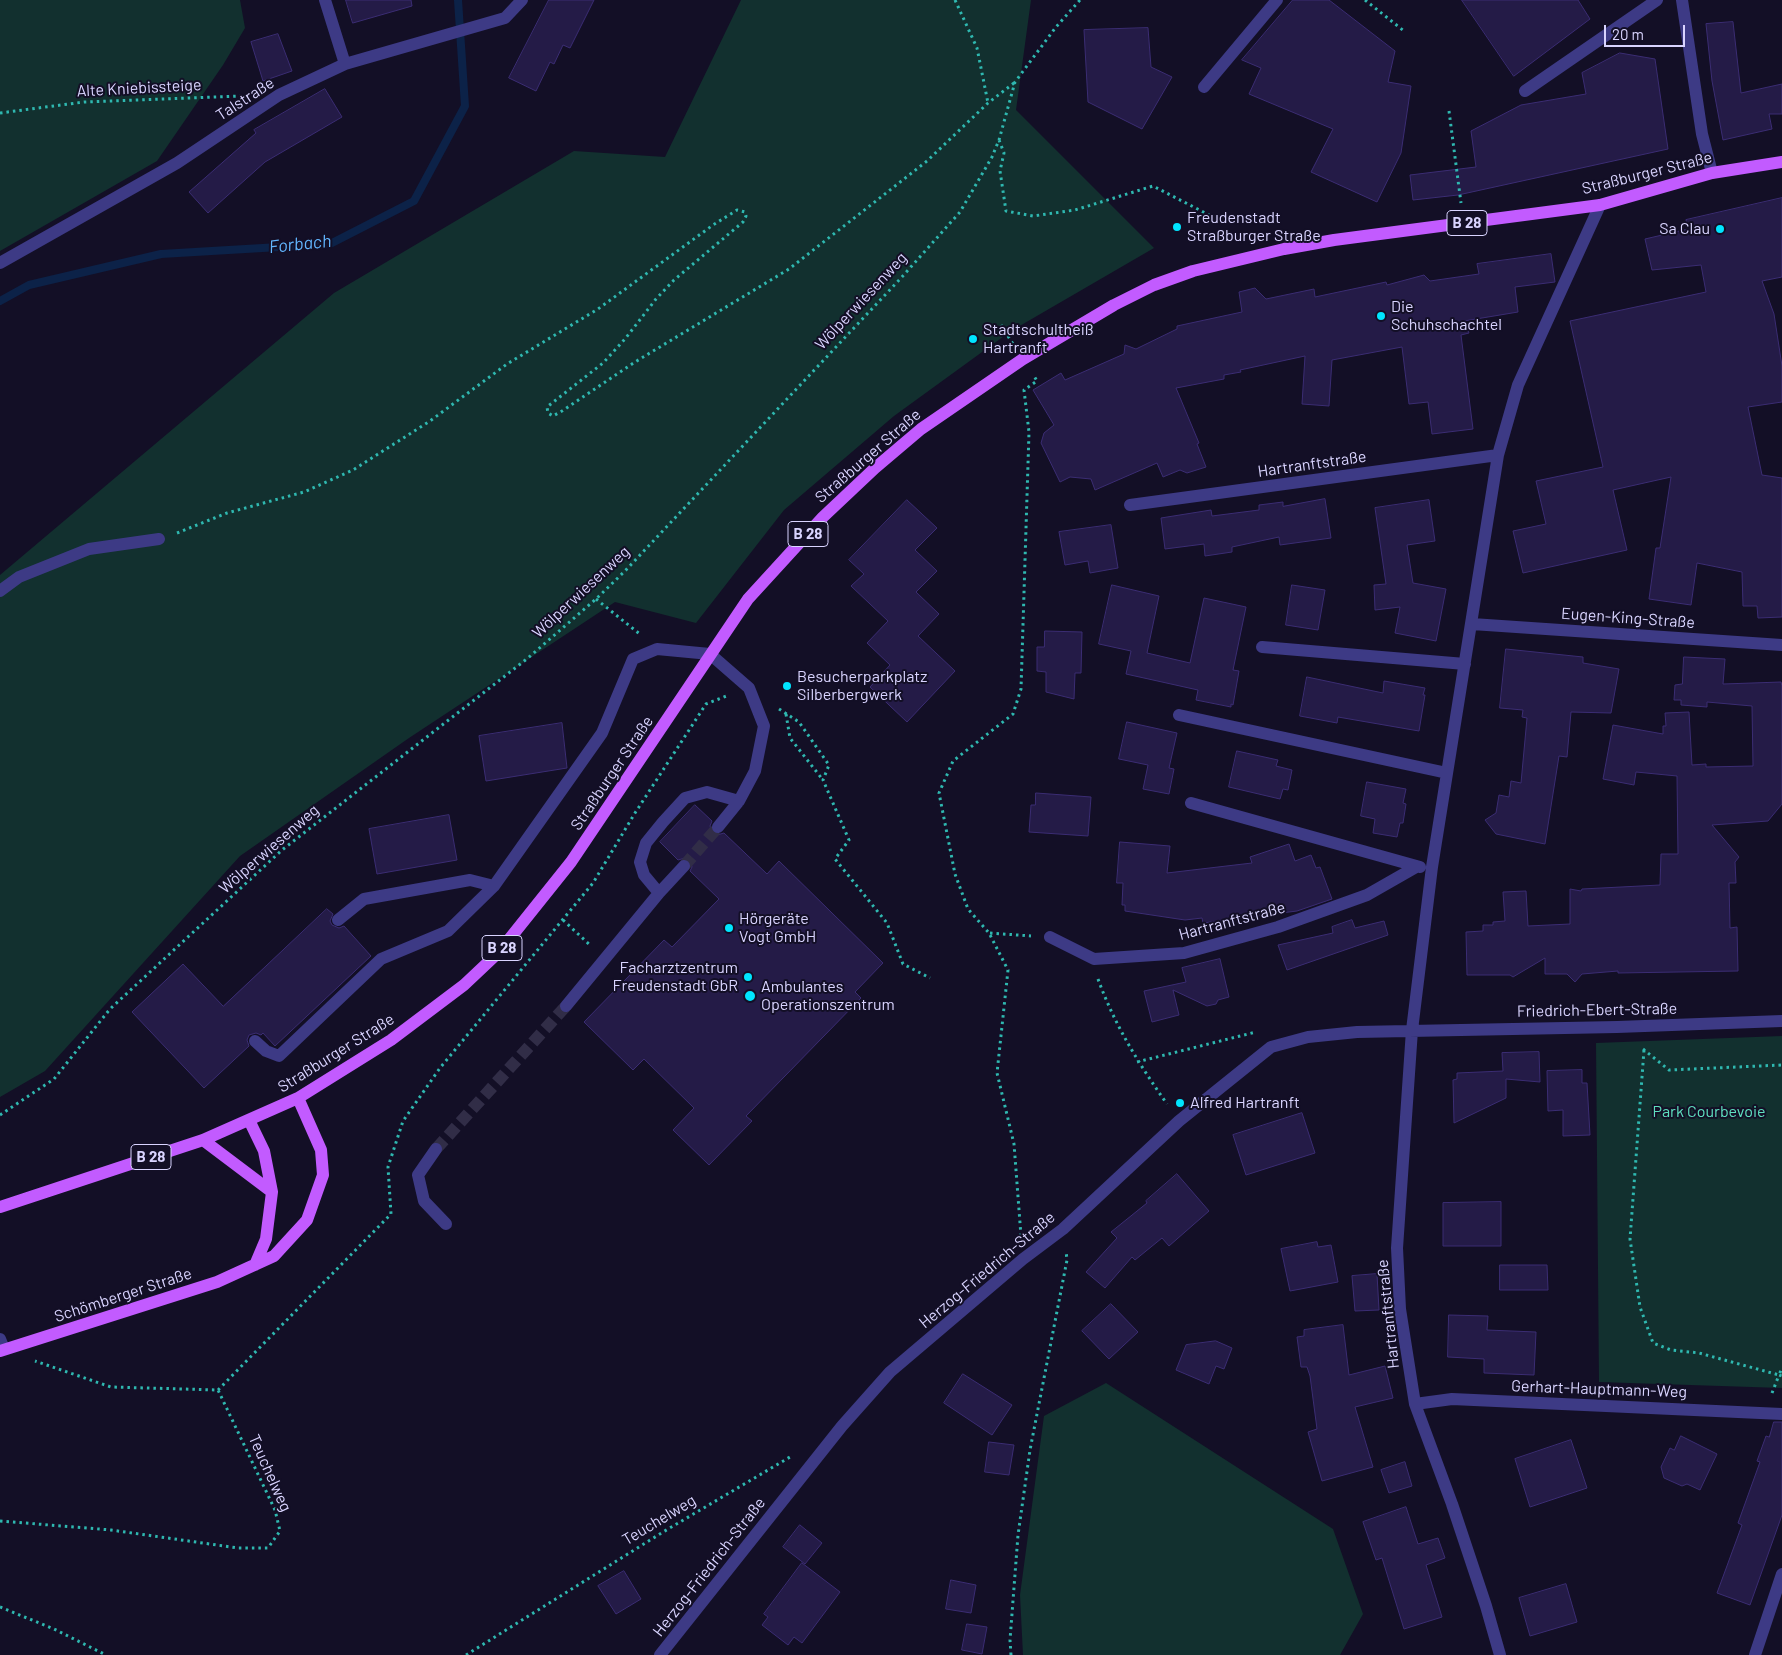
<!DOCTYPE html>
<html>
<head>
<meta charset="utf-8">
<style>
	body { margin:0 }
	#map { position:relative; width:1782px; height:1655px; overflow:hidden; background:#130f26; font-family:Barlow,sans-serif }
	canvas { display:block }
	.scale { position:absolute; left:1604px; top:25px; width:81px; height:22px; box-sizing:border-box; border:2px solid #d9d4ff; border-top:0; padding-left:6px; font-size:15px; line-height:18px; white-space:nowrap; color:#d9d4ff; -webkit-text-stroke:4px #130f26; paint-order:stroke }
</style>
</head>
<body>
<div id="map">
<canvas width="1782" height="1655"></canvas>
<div class="scale">20 m</div>
</div>
<script>
const ctx = document.querySelector('canvas').getContext('2d');
ctx.lineJoin = 'round';
function fill(path, color) {
  ctx.fillStyle = color;
  ctx.fill(path, 'evenodd');
}
function strokePath(path, color, width, dash) {
  ctx.strokeStyle = color;
  ctx.lineWidth = width;
  ctx.lineCap = dash ? 'butt' : 'round';
  ctx.setLineDash(dash || []);
  ctx.stroke(path);
}
function write(font, color, halo, rows, align = 'center') {
  ctx.font = font + ' Barlow,sans-serif';
  ctx.lineWidth = 4;
  ctx.setLineDash([]);
  ctx.textBaseline = 'middle';
  ctx.strokeStyle = halo;
  ctx.fillStyle = color;
  for (const [text, x, y, turn = 0] of rows) {
    ctx.save();
    ctx.translate(x, y);
    ctx.rotate((+turn || 0) * Math.PI / 180);
    ctx.textAlign = isNaN(turn) ? turn : align;
    if (halo) ctx.strokeText(text, 0, 0);
    ctx.fillText(text, 0, 0);
    ctx.restore();
  }
}
const green = new Path2D(`
	M 0,0 L 240,0 L 245,28 L 223,65 L 157,161 L 0,251 Z
	M 741,0 L 1031,0 L 1016,110 L 1154,248 L 1011,331 L 894,416 L 784,510 L 696,623 L 615,602 L 409,738 L 240,856 L 45,1071 L 0,1097 L 0,575 L 334,293 L 574,151 L 665,157 Z
	M 1782,1036 L 1782,1388 L 1599,1382 L 1596,1043 Z
	M 1106,1383 L 1333,1529 L 1363,1614 L 1340,1655 L 1023,1655 L 1020,1595 L 1044,1416 Z`);
const stream = new Path2D(`
	M 0,301 L 29,285 L 161,254 L 330,244 L 414,201 L 465,106 L 458,0`);
const building = new Path2D(`
	M 346,0 L 411,0 L 412,6 L 353,23 Z
	M 549,0 L 594,0 L 570,48 L 563,45 L 554,64 L 550,62 L 536,91 L 509,78 Z
	M 1293,0 L 1329,0 L 1395,51 L 1388,82 L 1411,86 L 1401,153 L 1377,202 L 1311,172 L 1333,129 L 1249,94 L 1261,68 L 1242,60 Z
	M 1462,0 L 1578,0 L 1590,19 L 1514,76 Z
	M 1733,22 L 1741,93 L 1782,84 L 1782,114 L 1769,114 L 1772,129 L 1723,140 L 1712,81 L 1706,24 Z
	M 1148,28 L 1151,67 L 1172,77 L 1142,129 L 1088,102 L 1084,30 Z
	M 278,34 L 292,71 L 263,81 L 251,42 Z
	M 1620,53 L 1655,59 L 1668,149 L 1458,195 L 1413,200 L 1410,175 L 1476,167 L 1471,131 L 1521,105 L 1586,94 L 1582,73 Z
	M 325,89 L 342,117 L 265,162 L 208,213 L 189,192 L 256,133 L 254,130 Z
	M 1782,198 L 1782,277 L 1762,281 L 1774,314 L 1782,366 L 1782,402 L 1748,407 L 1762,475 L 1782,478 L 1782,617 L 1758,618 L 1757,606 L 1743,606 L 1742,572 L 1697,563 L 1691,605 L 1649,599 L 1656,548 L 1660,548 L 1671,477 L 1613,490 L 1627,550 L 1523,573 L 1513,531 L 1546,524 L 1536,481 L 1603,467 L 1570,321 L 1706,292 L 1701,265 L 1652,270 L 1645,239 L 1688,229 L 1686,220 Z
	M 1551,254 L 1555,282 L 1515,287 L 1518,312 L 1464,321 L 1469,333 L 1461,335 L 1473,429 L 1432,434 L 1428,402 L 1409,404 L 1402,347 L 1332,360 L 1329,406 L 1302,404 L 1305,356 L 1240,370 L 1241,372 L 1224,375 L 1224,379 L 1176,388 L 1199,443 L 1197,444 L 1206,467 L 1187,473 L 1180,470 L 1163,477 L 1157,463 L 1095,490 L 1091,479 L 1070,477 L 1060,482 L 1041,443 L 1044,433 L 1054,425 L 1033,390 L 1061,373 L 1065,380 L 1124,354 L 1125,345 L 1136,349 L 1177,329 L 1177,326 L 1242,312 L 1239,292 L 1255,288 L 1266,299 L 1314,289 L 1315,297 L 1386,282 L 1387,285 L 1424,275 L 1430,281 L 1479,274 L 1477,264 Z
	M 1325,499 L 1331,538 L 1280,545 L 1279,537 L 1232,547 L 1232,552 L 1205,556 L 1204,544 L 1165,549 L 1161,518 L 1211,510 L 1212,516 L 1259,510 L 1259,505 L 1283,502 L 1283,506 Z
	M 907,500 L 937,528 L 915,550 L 937,571 L 916,592 L 939,614 L 918,636 L 955,671 L 907,722 L 870,687 L 890,665 L 867,643 L 888,621 L 851,586 L 864,574 L 849,560 Z
	M 1429,500 L 1435,541 L 1407,545 L 1413,583 L 1446,589 L 1436,641 L 1395,633 L 1400,607 L 1375,610 L 1374,585 L 1386,584 L 1375,508 Z
	M 1111,525 L 1118,568 L 1090,573 L 1088,561 L 1065,565 L 1059,532 Z
	M 1112,585 L 1159,596 L 1147,653 L 1190,663 L 1204,598 L 1246,607 L 1233,670 L 1239,671 L 1233,705 L 1231,704 L 1231,707 L 1196,700 L 1198,690 L 1126,674 L 1131,651 L 1099,644 Z
	M 1292,585 L 1325,590 L 1318,630 L 1286,625 Z
	M 1045,631 L 1082,632 L 1081,673 L 1075,673 L 1074,699 L 1046,692 L 1046,672 L 1037,671 L 1037,647 L 1044,647 Z
	M 1506,649 L 1583,657 L 1583,663 L 1619,669 L 1611,713 L 1571,712 L 1567,757 L 1559,756 L 1545,844 L 1496,834 L 1485,820 L 1496,813 L 1499,795 L 1509,797 L 1511,781 L 1521,783 L 1527,718 L 1522,717 L 1523,710 L 1500,708 Z
	M 1684,657 L 1725,659 L 1723,684 L 1781,682 L 1782,686 L 1782,804 L 1768,821 L 1712,825 L 1739,857 L 1735,862 L 1736,883 L 1729,883 L 1730,928 L 1737,927 L 1738,971 L 1618,973 L 1618,971 L 1582,974 L 1575,982 L 1567,974 L 1545,974 L 1545,958 L 1513,977 L 1510,975 L 1467,975 L 1466,932 L 1483,931 L 1483,925 L 1493,925 L 1493,922 L 1505,921 L 1503,892 L 1526,891 L 1528,926 L 1570,924 L 1570,889 L 1581,891 L 1582,889 L 1660,885 L 1661,854 L 1678,854 L 1677,776 L 1636,772 L 1634,785 L 1603,779 L 1613,725 L 1663,734 L 1663,726 L 1666,726 L 1665,713 L 1689,712 L 1692,765 L 1706,764 L 1706,767 L 1753,766 L 1752,706 L 1707,702 L 1707,707 L 1681,705 L 1681,700 L 1674,700 L 1675,685 L 1682,684 Z
	M 1307,677 L 1383,693 L 1384,681 L 1425,688 L 1423,695 L 1425,695 L 1419,731 L 1338,717 L 1337,723 L 1300,716 Z
	M 1127,722 L 1177,733 L 1169,768 L 1174,769 L 1169,794 L 1143,789 L 1148,765 L 1119,759 Z
	M 562,723 L 567,768 L 486,781 L 479,736 Z
	M 1237,751 L 1278,760 L 1276,766 L 1292,770 L 1288,790 L 1283,789 L 1280,799 L 1229,787 Z
	M 1367,782 L 1406,789 L 1403,803 L 1406,804 L 1403,823 L 1400,823 L 1397,837 L 1373,833 L 1375,819 L 1361,816 Z
	M 1036,793 L 1091,797 L 1088,836 L 1029,832 L 1031,805 L 1035,805 Z
	M 695,805 L 712,821 L 710,826 L 713,833 L 717,835 L 724,833 L 767,874 L 779,861 L 883,963 L 855,992 L 861,998 L 746,1116 L 752,1121 L 709,1165 L 673,1130 L 694,1108 L 644,1059 L 633,1070 L 584,1022 L 664,940 L 672,947 L 719,899 L 690,871 L 692,867 L 690,860 L 685,858 L 678,860 L 660,842 Z
	M 449,815 L 457,860 L 377,874 L 369,829 Z
	M 1120,842 L 1170,846 L 1167,873 L 1252,863 L 1250,857 L 1289,844 L 1295,861 L 1311,855 L 1316,868 L 1320,867 L 1332,899 L 1297,911 L 1203,923 L 1202,918 L 1185,920 L 1125,911 L 1125,905 L 1122,905 L 1123,883 L 1117,883 Z
	M 327,909 L 333,914 L 330,921 L 332,925 L 339,928 L 344,926 L 371,956 L 275,1046 L 263,1033 L 261,1035 L 256,1033 L 249,1035 L 247,1040 L 249,1046 L 204,1088 L 132,1012 L 183,964 L 223,1006 Z
	M 1352,920 L 1355,928 L 1384,921 L 1388,935 L 1287,970 L 1278,945 L 1333,933 L 1332,927 Z
	M 1220,959 L 1229,997 L 1218,1000 L 1216,1004 L 1207,1006 L 1173,990 L 1179,1015 L 1152,1022 L 1144,991 L 1186,982 L 1182,968 Z
	M 1539,1052 L 1540,1082 L 1506,1079 L 1506,1098 L 1454,1123 L 1453,1080 L 1457,1079 L 1457,1073 L 1503,1071 L 1502,1053 Z
	M 1582,1070 L 1582,1083 L 1587,1083 L 1590,1135 L 1563,1136 L 1563,1110 L 1548,1111 L 1547,1071 Z
	M 1302,1113 L 1315,1153 L 1246,1175 L 1233,1135 Z
	M 1177,1174 L 1209,1211 L 1169,1246 L 1162,1238 L 1135,1260 L 1132,1257 L 1105,1288 L 1086,1272 L 1117,1238 L 1111,1232 L 1147,1203 L 1146,1201 Z
	M 1501,1202 L 1501,1246 L 1443,1246 L 1443,1203 Z
	M 1317,1242 L 1318,1247 L 1331,1245 L 1338,1282 L 1290,1291 L 1281,1249 Z
	M 1500,1265 L 1547,1265 L 1548,1290 L 1500,1290 Z
	M 1377,1274 L 1379,1310 L 1355,1311 L 1352,1276 Z
	M 1111,1304 L 1138,1332 L 1109,1359 L 1082,1331 Z
	M 1449,1315 L 1488,1316 L 1487,1330 L 1536,1332 L 1534,1375 L 1484,1373 L 1484,1359 L 1448,1357 Z
	M 1343,1325 L 1349,1375 L 1385,1366 L 1393,1398 L 1355,1407 L 1373,1467 L 1322,1481 L 1308,1432 L 1317,1429 L 1310,1376 L 1307,1367 L 1301,1367 L 1297,1337 L 1304,1336 L 1304,1330 Z
	M 1216,1341 L 1232,1348 L 1224,1369 L 1216,1366 L 1209,1384 L 1176,1370 L 1186,1345 Z
	M 963,1374 L 1012,1405 L 992,1435 L 944,1403 Z
	M 1774,1422 L 1782,1422 L 1782,1515 L 1750,1605 L 1717,1593 L 1742,1525 L 1738,1523 L 1760,1462 L 1757,1461 L 1766,1436 L 1769,1437 Z
	M 1681,1436 L 1717,1454 L 1700,1490 L 1687,1484 L 1682,1486 L 1664,1478 L 1661,1467 L 1670,1448 L 1674,1450 Z
	M 1571,1440 L 1587,1488 L 1530,1507 L 1515,1459 Z
	M 989,1442 L 1014,1445 L 1009,1475 L 985,1472 Z
	M 1405,1462 L 1412,1486 L 1389,1493 L 1381,1470 Z
	M 1406,1507 L 1418,1544 L 1438,1538 L 1445,1558 L 1426,1565 L 1442,1617 L 1404,1629 L 1382,1558 L 1376,1560 L 1363,1522 Z
	M 800,1525 L 822,1543 L 805,1564 L 783,1547 Z
	M 802,1563 L 840,1592 L 802,1643 L 794,1637 L 788,1645 L 762,1625 L 768,1617 L 764,1614 Z
	M 624,1571 L 641,1599 L 616,1614 L 598,1586 Z
	M 951,1580 L 976,1585 L 971,1613 L 946,1609 Z
	M 1566,1584 L 1577,1622 L 1530,1636 L 1519,1598 Z
	M 967,1624 L 987,1627 L 982,1654 L 962,1650 Z`);
const minorTunnel = new Path2D(`
	M 684,866 L 718,827
	M 436,1149 L 566,1006`);
const path = new Path2D(`
	M 955,0 L 977,48 L 988,103
	M 1365,0 L 1404,31
	M 1449,111 L 1461,203
	M 0,113 L 84,102 L 241,96
	M 999,140 L 1004,153 L 1000,171 L 1006,211 L 1033,216 L 1075,210 L 1153,186 L 1213,217
	M 1001,325 L 1013,344
	M 177,533 L 227,513 L 304,492 L 353,470 L 430,421 L 507,364 L 598,309 L 713,225 L 737,210 L 745,212 L 746,216 L 743,222 L 674,280 L 656,299 L 625,339 L 603,363 L 547,407 L 548,413 L 553,416 L 562,411 L 635,362 L 789,269 L 927,161 L 988,103 L 1014,83
	M 596,599 L 641,635
	M 779,709 L 799,722 L 829,765 L 823,780 L 849,840 L 835,859 L 887,923 L 903,964 L 930,978
	M 786,714 L 790,738 L 823,780
	M 563,920 L 590,945
	M 990,933 L 1031,936
	M 1098,979 C 1115,1026 1139,1064 1167,1104
	M 1643,1049 L 1669,1070 L 1782,1065
	M 1644,1050 L 1630,1239 L 1640,1307 L 1653,1343 L 1671,1350 L 1699,1353 L 1779,1375 L 1782,1368
	M 1137,1062 L 1256,1032
	M 0,1115 L 54,1079 L 110,1009 L 282,850 L 528,658 L 596,599 L 625,571 L 901,278 L 960,212 L 992,157 L 999,140 L 1015,82 L 1056,27 L 1080,0
	M 1021,1236 L 1014,1144 L 997,1073 L 1008,970 L 989,933 L 968,909 L 955,874 L 939,793 L 953,761 L 1013,714 L 1021,689 L 1029,432 L 1024,390 L 1037,381 L 1034,376
	M 218,1390 L 391,1214 L 388,1167 L 403,1121 L 440,1068 L 593,883 L 635,813 L 706,704 L 729,695
	M 1772,1393 L 1779,1375 L 1782,1376
	M 0,1521 L 111,1530 L 238,1548 L 268,1548 L 280,1531 L 275,1510 L 218,1390 L 111,1387 L 35,1361
	M 0,1607 L 54,1629 L 106,1655
	M 466,1655 L 663,1532 L 790,1457
	M 1011,1655 L 1010,1640 L 1018,1535 L 1030,1450 L 1067,1260 L 1066,1251`);
const minor = new Path2D(`
	M 325,0 L 345,64
	M 1682,0 L 1702,134 L 1712,173
	M 1204,87 L 1277,0
	M 1525,91 L 1657,0
	M 0,263 L 177,163 L 279,95 L 345,64 L 505,18 L 522,0
	M 1130,505 L 1498,455
	M 0,591 L 19,577 L 89,549 L 159,539
	M 1472,624 L 1782,645
	M 1262,647 L 1465,664
	M 1179,715 L 1447,773
	M 1191,803 L 1420,867
	M 659,893 L 644,875 L 640,862 L 646,843 L 663,822 L 685,798 L 707,792 L 739,801
	M 338,920 L 364,899 L 470,880 L 494,886
	M 1050,937 L 1094,959 L 1184,953 L 1278,927 L 1367,895 L 1416,867
	M 566,1006 L 659,893 L 684,866
	M 255,1041 L 266,1051 L 279,1056 L 381,959 L 448,931 L 494,886 L 602,733 L 633,659 L 657,649 L 710,654 L 749,688 L 764,726 L 755,771 L 739,801 L 718,827
	M 436,1149 L 418,1175 L 424,1201 L 446,1224
	M 0,1339 L 4,1349
	M 1415,1404 L 1452,1399 L 1782,1414
	M 660,1655 L 842,1426 L 890,1372 L 1023,1259 L 1063,1229 L 1179,1121 L 1271,1047 L 1308,1037 L 1357,1032 L 1617,1027 L 1782,1021
	M 1500,1655 L 1486,1606 L 1452,1504 L 1415,1404 L 1400,1309 L 1397,1248 L 1412,1030 L 1432,867 L 1498,455 L 1518,385 L 1600,205
	M 1755,1655 L 1782,1574`);
const major = new Path2D(`
	M 249,1120 L 264,1151 L 272,1192
	M 203,1140 L 272,1192 L 266,1239 L 255,1265
	M 0,1207 L 203,1140 L 298,1098 L 391,1040 L 464,985 L 499,952 L 571,862 L 748,599 L 823,517 L 875,468 L 921,429 L 1023,359 L 1114,305 L 1154,285 L 1193,271 L 1284,249 L 1334,240 L 1600,205 L 1712,173 L 1782,162
	M 0,1351 L 217,1282 L 274,1256 L 307,1220 L 323,1175 L 321,1150 L 298,1098`);
const markers = [
	[1177,227,5,"#00e5ff"],
	[1720,229,5,"#00e5ff"],
	[1381,316,5,"#00e5ff"],
	[973,339,5,"#00e5ff"],
	[787,686,5,"#00e5ff"],
	[729,928,5,"#00e5ff"],
	[748,977,5,"#00e5ff"],
	[750,996,6,"#00e5ff"],
	[1180,1103,5,"#00e5ff"]
];
const shields = [
	[1467,223,40],
	[808,534,40],
	[502,948,40],
	[151,1157,40]
];
const shieldNames = [
	["B 28",1467,223],
	["B 28",808,534],
	["B 28",502,948],
	["B 28",151,1157]
];
const streetNames = [
	["Alte Kniebissteige",139,88,-3],
	["Talstraße",245,99,-33],
	["Straßburger Straße",1647,173,-14],
	["Wölperwiesenweg",861,301,-47],
	["Straßburger Straße",868,456,-41],
	["Hartranftstraße",1312,464,-8],
	["Wölperwiesenweg",581,592,-43],
	["Eugen-King-Straße",1628,618,4],
	["Straßburger Straße",612,773,-56],
	["Wölperwiesenweg",269,849,-41],
	["Hartranftstraße",1232,921,-15],
	["Friedrich-Ebert-Straße",1597,1010,-1],
	["Straßburger Straße",336,1053,-32],
	["Herzog-Friedrich-Straße",987,1270,-40],
	["Schömberger Straße",123,1295,-18],
	["Hartranftstraße",1388,1314,-96],
	["Gerhart-Hauptmann-Weg",1599,1389,2],
	["Teuchelweg",270,1473,66],
	["Teuchelweg",659,1520,-31],
	["Herzog-Friedrich-Straße",709,1567,-52]
];
const poiNames = [
	["Freudenstadt",1187,218],
	["Straßburger Straße",1187,236],
	["Sa Clau",1710,229,"right"],
	["Die",1391,307],
	["Schuhschachtel",1391,325],
	["Stadtschultheiß",983,330],
	["Hartranft",983,348],
	["Besucherparkplatz",797,677],
	["Silberbergwerk",797,695],
	["Hörgeräte",739,919],
	["Vogt GmbH",739,937],
	["Facharztzentrum",738,968,"right"],
	["Freudenstadt GbR",738,986,"right"],
	["Ambulantes",761,987],
	["Operationszentrum",761,1005],
	["Alfred Hartranft",1190,1103]
];
const parkNames = [
	["Park Courbevoie",1709,1112]
];
const waterNames = [
	["Forbach",300,244,-6]
];
fill(green, '#12302f');
strokePath(stream, '#0c2248', 8);
fill(building, '#241b47');
strokePath(building, '#3b2d73', 1);
strokePath(minorTunnel, '#312d47', 12, [12, 6]);
strokePath(path, '#2fb8b0', 3, [2.5, 4]);
strokePath(minor, '#3d3a85', 12);
strokePath(major, '#c25bff', 12);
for (const [x, y, r, color] of markers) {
  const dot = new Path2D();
  dot.arc(x, y, r, 0, 2 * Math.PI);
  ctx.fillStyle = color;
  ctx.fill(dot);
  strokePath(dot, '#130f26', 2);
}
for (const [x, y, w] of shields) {
  const box = new Path2D();
  box.roundRect(x - w / 2, y - 12.5, w, 25, 4);
  ctx.fillStyle = '#130f26';
  ctx.fill(box);
  strokePath(box, '#d9d4ff', 1);
}
write('bold 15px', '#d9d4ff', null, shieldNames);
write('16px', '#d9d4ff', '#130f26', streetNames);
write('16px', '#d9d4ff', '#130f26', poiNames, 'left');
write('16px', '#5fe0c0', '#130f26', parkNames);
write('italic 18px', '#62b6ff', '#130f26', waterNames);
</script>
</body>
</html>
